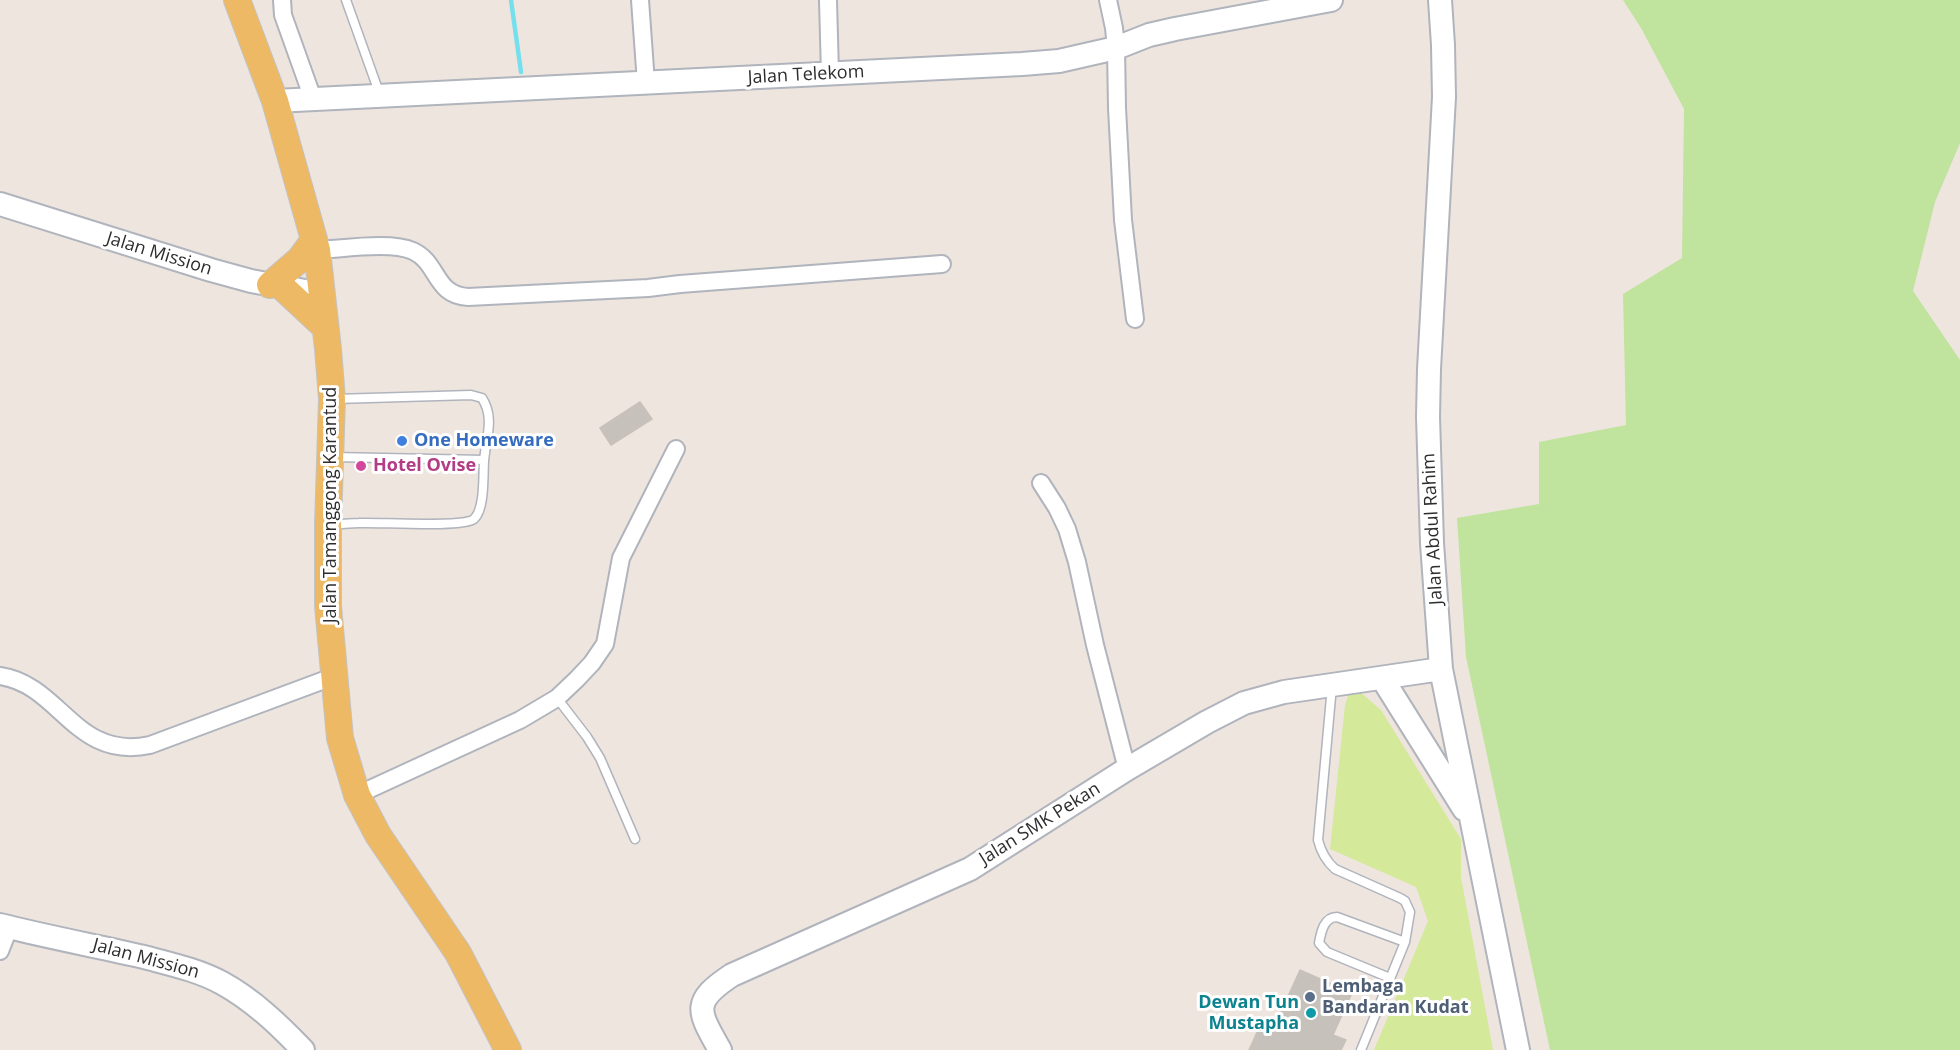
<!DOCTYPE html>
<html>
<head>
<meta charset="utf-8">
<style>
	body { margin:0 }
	canvas { display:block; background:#eee5df }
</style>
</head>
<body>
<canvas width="1960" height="1050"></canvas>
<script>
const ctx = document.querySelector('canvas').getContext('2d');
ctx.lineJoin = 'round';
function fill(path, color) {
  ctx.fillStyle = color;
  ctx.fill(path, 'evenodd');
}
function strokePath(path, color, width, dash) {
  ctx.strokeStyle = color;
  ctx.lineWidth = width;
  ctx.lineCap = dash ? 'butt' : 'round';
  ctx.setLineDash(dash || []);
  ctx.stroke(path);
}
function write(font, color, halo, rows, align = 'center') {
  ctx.font = font + ' "Open Sans",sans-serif';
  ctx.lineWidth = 6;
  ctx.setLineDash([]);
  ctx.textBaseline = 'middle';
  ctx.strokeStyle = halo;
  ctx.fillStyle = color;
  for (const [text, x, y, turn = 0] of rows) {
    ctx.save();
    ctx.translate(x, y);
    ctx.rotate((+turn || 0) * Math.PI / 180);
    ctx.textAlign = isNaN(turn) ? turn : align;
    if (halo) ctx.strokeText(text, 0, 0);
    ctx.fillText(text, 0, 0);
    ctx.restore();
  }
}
const green = new Path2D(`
	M 1623,0 L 1960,0 L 1960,143 L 1935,202 L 1913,291 L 1960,360 L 1960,1050 L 1550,1050 L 1466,657 L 1457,518 L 1539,504 L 1539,442 L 1626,425 L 1623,294 L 1682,258 L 1684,109 L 1641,28 Z`);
const pitch = new Path2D(`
	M 1360,692 L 1381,710 L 1461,839 L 1461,877 L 1493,1050 L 1374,1050 L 1428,921 L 1416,887 L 1330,849 L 1345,705 L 1349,693 Z`);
const stream = new Path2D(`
	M 511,0 L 521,72`);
const building = new Path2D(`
	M 640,402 L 652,419 L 611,445 L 600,428 Z
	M 1300,970 L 1352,993 L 1333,1035 L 1346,1040 L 1341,1050 L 1249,1050 L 1263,1019 L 1275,1025 Z`);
const lane = new Path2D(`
	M 346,0 L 380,95
	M 332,457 L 484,460
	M 331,525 C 341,524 350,523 359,523 C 378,522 463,528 474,519 C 485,509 483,475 484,461 C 486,438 495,418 482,398 L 471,395 L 335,399
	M 1332,686 L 1318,840 C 1321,852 1326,861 1335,869 L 1400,898 L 1405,901 L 1410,912 L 1405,942 L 1361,1050
	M 557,698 L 587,737 L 600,758 L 635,839
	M 1390,978 L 1327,952 L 1319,943 C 1321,932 1324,917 1337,917 L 1405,942`);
const street = new Path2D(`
	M 282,0 L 283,15 L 313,99
	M 640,0 L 646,83
	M 828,0 L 830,74
	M 1108,0 L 1114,28 L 1116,48 L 1117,108 L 1123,220 L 1135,319
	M 317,250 C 342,249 391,241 413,251 C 439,263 434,295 468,297 L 648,288 L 680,284 L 942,264
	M 1041,483 L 1057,508 L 1067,529 L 1077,562 L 1095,645 L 1127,769
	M 0,676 C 61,685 75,761 150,745 L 335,676
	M 357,795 L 520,720 L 557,698 L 577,679 L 592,663 L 605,644 L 621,558 L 676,449
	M 0,951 L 9,928`);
const secondary = new Path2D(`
	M 1440,0 L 1443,45 L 1444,97 L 1429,369 L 1428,417 L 1432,543 L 1441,669 L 1518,1050
	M 275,101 L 1022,64 L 1059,61 L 1116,48 L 1149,35 L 1175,29 L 1331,0
	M 0,204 L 211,270 L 251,281 L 321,294
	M 1382,678 L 1464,809
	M 0,925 C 48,937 96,946 144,957 C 170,964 198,970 222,983 C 253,1000 279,1025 303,1050
	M 720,1050 C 698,1011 691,1002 732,975 L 970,869 L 1127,769 L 1207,722 L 1244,703 L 1284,692 L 1441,669`);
const primary = new Path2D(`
	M 237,0 L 275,101 L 317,250 L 328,349 L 332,399 L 328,525 L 328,606 L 340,738 L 357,795 L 378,835 L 458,953 L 508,1050
	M 270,285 L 300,259 L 314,240
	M 281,286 L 325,327`);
const markers = [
	[402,441,6,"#3f7fe0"],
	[361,466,6,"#d1479c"],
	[1310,997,6,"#5c6f8a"],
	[1311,1013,6,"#0f9aa8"]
];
const streetNames = [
	["Jalan Telekom",806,75,-3],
	["Jalan Mission",159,254,17],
	["Jalan Tamanggong Karantud",331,505,-90],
	["Jalan Abdul Rahim",1433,529,-93],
	["Jalan SMK Pekan",1040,824,-32],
	["Jalan Mission",146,959,15]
];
const shopNames = [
	["One Homeware",414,441]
];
const hotelNames = [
	["Hotel Ovise",373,466]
];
const serviceNames = [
	["Lembaga",1322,987],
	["Bandaran Kudat",1322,1008]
];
const cultureNames = [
	["Dewan Tun",1299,1003],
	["Mustapha",1299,1024]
];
fill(green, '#c0e39d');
fill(pitch, '#d4e99a');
strokePath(stream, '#75dfed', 4.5);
fill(building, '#c6c1bb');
strokePath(building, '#c9c1b9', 1.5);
strokePath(lane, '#b0b4bc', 11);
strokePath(street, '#b0b4bc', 20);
strokePath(secondary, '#b0b4bc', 26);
strokePath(primary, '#c4c4c4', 28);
strokePath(lane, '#fff', 8);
strokePath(street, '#fff', 16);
strokePath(secondary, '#fff', 22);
strokePath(primary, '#eeb964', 26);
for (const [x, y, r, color] of markers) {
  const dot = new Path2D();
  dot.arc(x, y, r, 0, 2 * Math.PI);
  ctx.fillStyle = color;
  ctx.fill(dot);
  strokePath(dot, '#fff', 2);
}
write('18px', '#2d2d2d', '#fff', streetNames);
write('bold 18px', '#366cbe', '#fff', shopNames, 'left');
write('bold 18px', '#b23c85', '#fff', hotelNames, 'left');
write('bold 18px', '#4e5e75', '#fff', serviceNames, 'left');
write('bold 18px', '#0d838f', '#fff', cultureNames, 'right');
</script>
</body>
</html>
